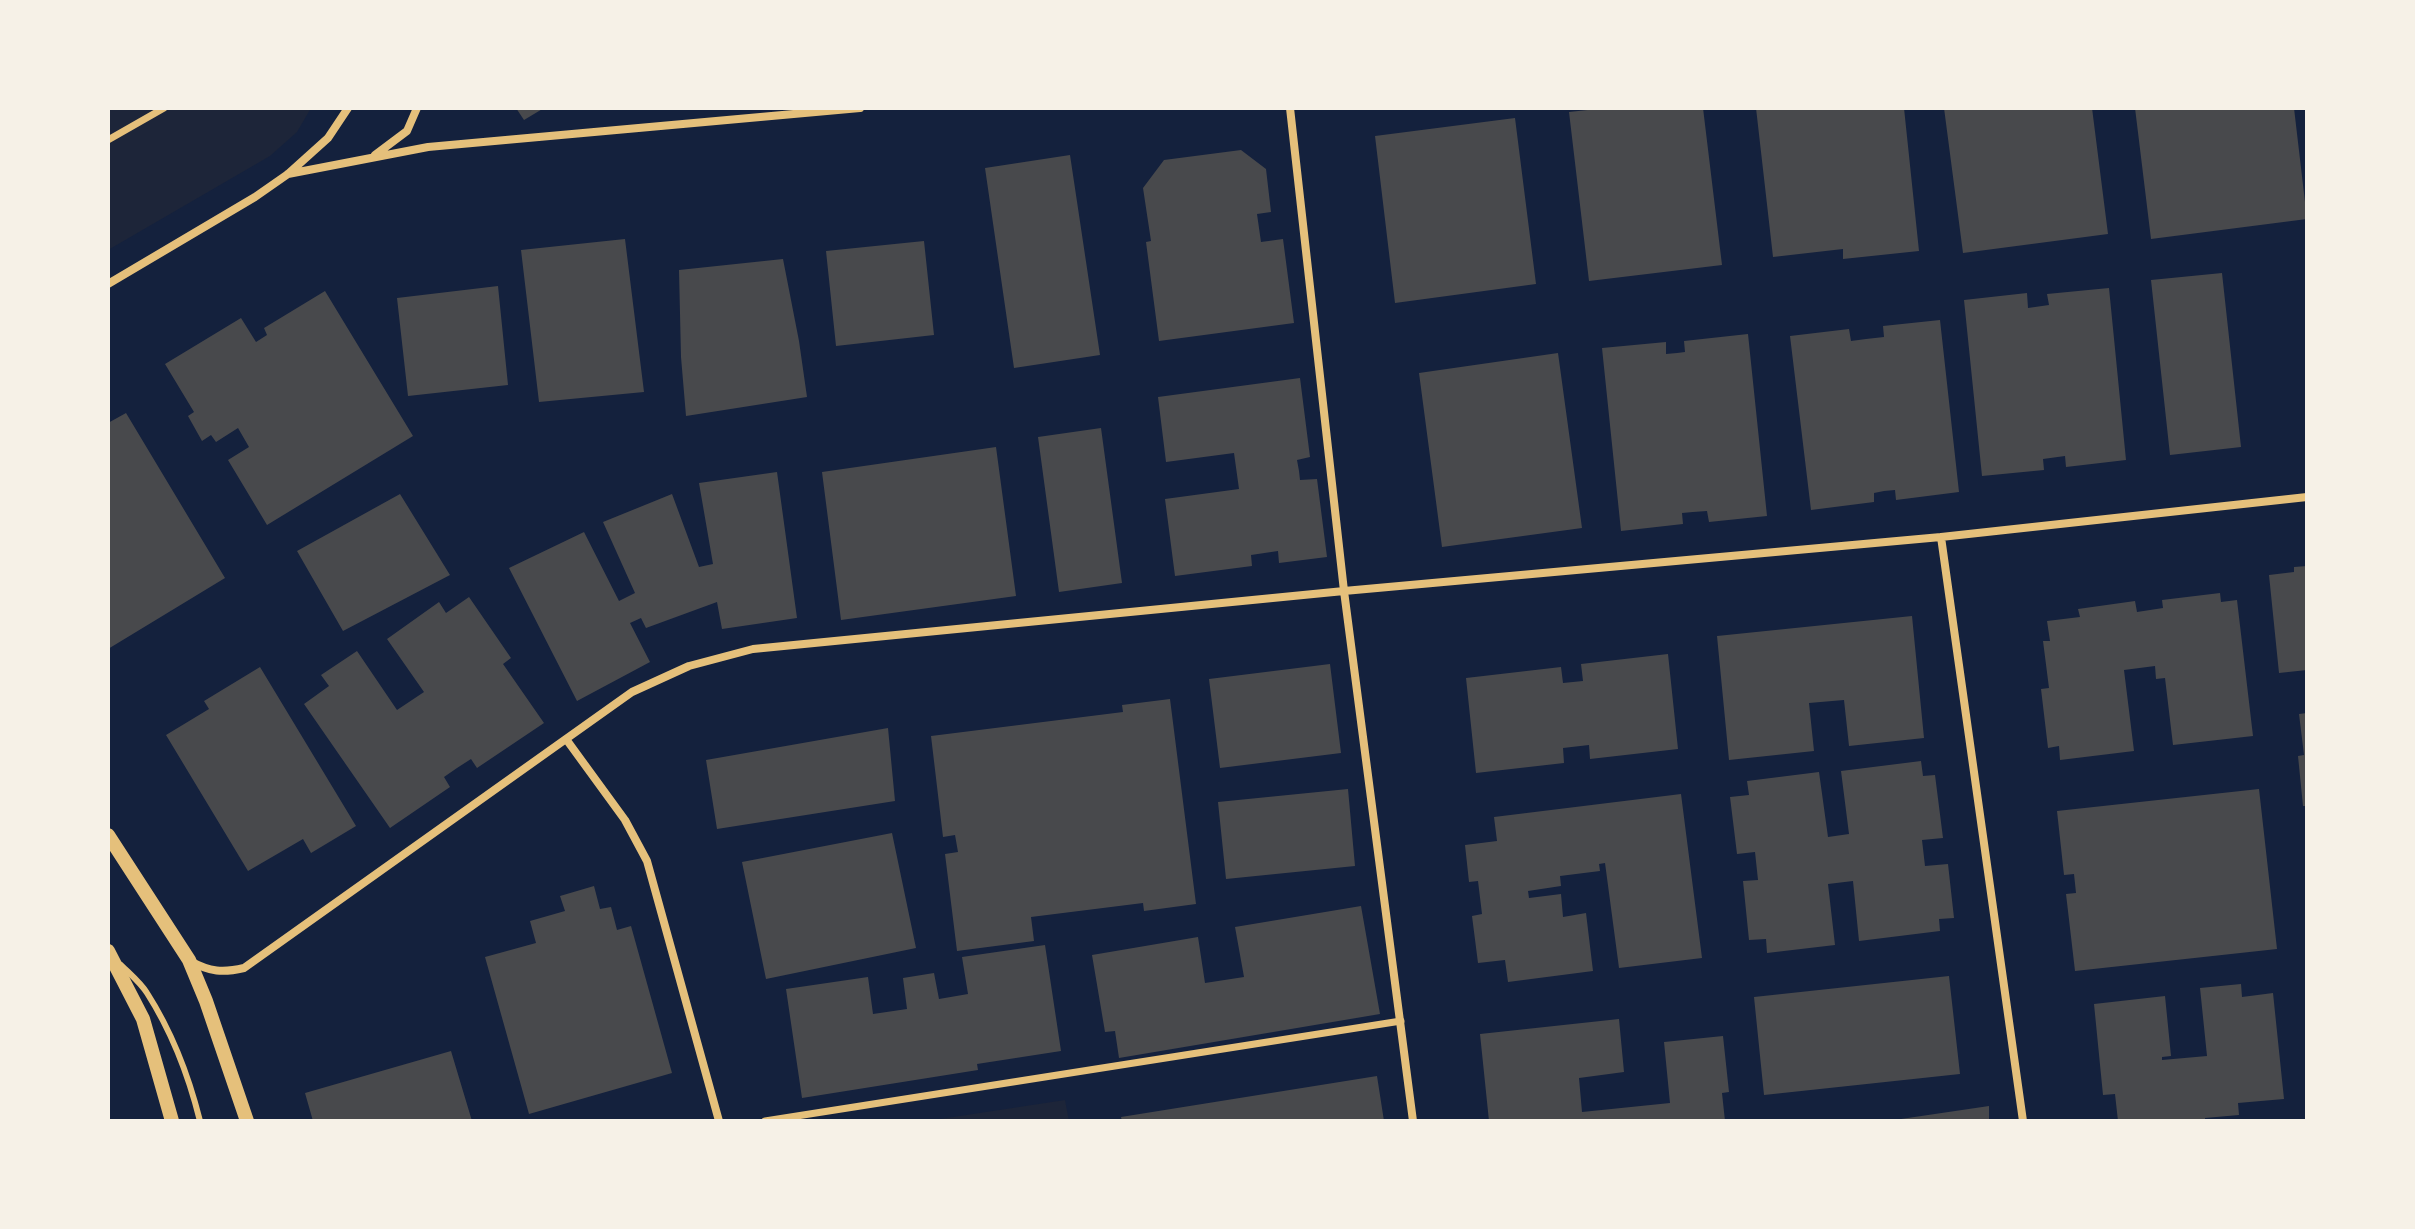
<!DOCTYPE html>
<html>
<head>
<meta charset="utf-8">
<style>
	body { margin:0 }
	#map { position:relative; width:2415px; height:1229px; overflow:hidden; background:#14213d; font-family:Lora,serif }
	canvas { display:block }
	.frame { position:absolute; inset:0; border:110px solid #f6f1e7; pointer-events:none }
</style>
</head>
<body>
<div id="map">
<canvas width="2415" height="1229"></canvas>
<div class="frame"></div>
</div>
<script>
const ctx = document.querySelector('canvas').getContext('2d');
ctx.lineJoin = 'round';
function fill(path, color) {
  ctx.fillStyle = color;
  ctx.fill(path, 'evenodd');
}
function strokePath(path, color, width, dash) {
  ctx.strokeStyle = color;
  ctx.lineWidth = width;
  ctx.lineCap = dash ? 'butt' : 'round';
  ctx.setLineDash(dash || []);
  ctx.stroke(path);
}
const green = new Path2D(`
	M 108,108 L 311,108 L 297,132 L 270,156 L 108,250 Z
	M 1065,1100 L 1069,1121 L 927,1121 Z`);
const building = new Path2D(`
	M 516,108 L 544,108 L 524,120 Z
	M 1606,108 L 1703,108 L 1722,265 L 1589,281 L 1569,112 Z
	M 1756,108 L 1904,108 L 1919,251 L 1843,259 L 1843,249 L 1773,257 Z
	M 1944,108 L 2092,108 L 2108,234 L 1963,253 Z
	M 2135,108 L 2294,108 L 2307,219 L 2151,239 Z
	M 1515,118 L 1536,284 L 1395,303 L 1375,136 Z
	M 1241,150 L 1266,169 L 1271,212 L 1257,214 L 1261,242 L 1283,239 L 1294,323 L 1159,341 L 1146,242 L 1151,241 L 1143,188 L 1164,160 Z
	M 1070,155 L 1100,355 L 1014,368 L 985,168 Z
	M 625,239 L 644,392 L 539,402 L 521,250 Z
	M 924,241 L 934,335 L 836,346 L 826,251 Z
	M 783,259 L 799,341 L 807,397 L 686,416 L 681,357 L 679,270 Z
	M 2222,273 L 2241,447 L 2170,455 L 2151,280 Z
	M 498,286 L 508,385 L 408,396 L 397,298 Z
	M 2109,288 L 2126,460 L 2066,467 L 2065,456 L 2043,459 L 2044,470 L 1982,476 L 1964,300 L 2027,293 L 2028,308 L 2049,305 L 2047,294 Z
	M 325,291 L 413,436 L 267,525 L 228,460 L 249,447 L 238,428 L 216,442 L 211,435 L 202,441 L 188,416 L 194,412 L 165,364 L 241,318 L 256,342 L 267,335 L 264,328 Z
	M 1940,320 L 1959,492 L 1896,500 L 1895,490 L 1884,491 L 1874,493 L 1874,502 L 1811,510 L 1790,336 L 1849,329 L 1851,341 L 1866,339 L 1884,337 L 1883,326 Z
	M 1748,334 L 1767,516 L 1709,522 L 1707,511 L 1693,512 L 1682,513 L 1683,524 L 1621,531 L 1602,348 L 1666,342 L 1666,354 L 1677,353 L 1685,352 L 1684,341 Z
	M 1558,353 L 1582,528 L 1442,547 L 1419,373 Z
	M 1300,378 L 1310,457 L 1297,460 L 1299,471 L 1300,480 L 1317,479 L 1327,557 L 1279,563 L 1278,551 L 1251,555 L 1252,566 L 1175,576 L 1165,499 L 1239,489 L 1234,453 L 1166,462 L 1158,397 Z
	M 126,413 L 225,578 L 108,649 L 108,423 Z
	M 1101,428 L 1122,583 L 1059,592 L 1038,437 Z
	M 996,447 L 1016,596 L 841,620 L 822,472 Z
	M 777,472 L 797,618 L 722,629 L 717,602 L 646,628 L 641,618 L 630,623 L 650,662 L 577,701 L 509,568 L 584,532 L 619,601 L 635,593 L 603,522 L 672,494 L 699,567 L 713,564 L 699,483 Z
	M 400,494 L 450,575 L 343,631 L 297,551 Z
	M 2307,566 L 2307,670 L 2279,673 L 2269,575 L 2294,572 L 2294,567 Z
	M 2220,593 L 2221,602 L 2237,600 L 2253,736 L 2173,745 L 2165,678 L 2156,679 L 2155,666 L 2124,670 L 2134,751 L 2060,760 L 2059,746 L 2048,748 L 2041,689 L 2049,688 L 2043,641 L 2050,641 L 2047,621 L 2080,617 L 2078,609 L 2135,601 L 2137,612 L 2163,608 L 2162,600 Z
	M 469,597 L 511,658 L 503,664 L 544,723 L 477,768 L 471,759 L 457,768 L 444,777 L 450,787 L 390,828 L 304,704 L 329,686 L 321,675 L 357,651 L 397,710 L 424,692 L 387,639 L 439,602 L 446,613 Z
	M 1912,616 L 1924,738 L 1849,746 L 1844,700 L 1809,703 L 1814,751 L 1729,760 L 1717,636 Z
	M 1668,654 L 1678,749 L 1590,759 L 1589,745 L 1563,748 L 1564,763 L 1476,773 L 1466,678 L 1561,667 L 1563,683 L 1583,681 L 1581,664 Z
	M 1330,664 L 1341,753 L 1220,768 L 1209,679 Z
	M 260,667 L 356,826 L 311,853 L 303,839 L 248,871 L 166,735 L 209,709 L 204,701 Z
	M 1170,699 L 1196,904 L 1144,911 L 1143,903 L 1031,917 L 1034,941 L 957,951 L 945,854 L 958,852 L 955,835 L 943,837 L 931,736 L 1123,712 L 1122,705 Z
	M 2307,713 L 2307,806 L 2303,806 L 2298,756 L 2304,755 L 2299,714 Z
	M 888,728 L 895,801 L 717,829 L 706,760 Z
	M 1921,761 L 1923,776 L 1935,775 L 1943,838 L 1922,840 L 1925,866 L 1948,864 L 1954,918 L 1939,919 L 1940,931 L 1859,941 L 1853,881 L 1828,884 L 1835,945 L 1767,953 L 1766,939 L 1749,940 L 1743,881 L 1758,880 L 1755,852 L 1737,854 L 1730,797 L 1749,795 L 1747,781 L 1819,772 L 1828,837 L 1849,834 L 1841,771 Z
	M 1348,789 L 1355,866 L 1226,879 L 1218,802 Z
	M 2259,789 L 2277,949 L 2075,971 L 2066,894 L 2076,893 L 2074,874 L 2064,875 L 2057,811 Z
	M 1681,794 L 1702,958 L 1619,968 L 1605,863 L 1599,864 L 1600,871 L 1560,876 L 1561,886 L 1528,891 L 1529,898 L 1561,894 L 1563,917 L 1586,913 L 1593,971 L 1508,982 L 1505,960 L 1478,963 L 1472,916 L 1482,914 L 1478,881 L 1469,882 L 1465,845 L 1497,841 L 1494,817 Z
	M 892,833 L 916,948 L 766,979 L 742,862 Z
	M 594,886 L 600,909 L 611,907 L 617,930 L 631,926 L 672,1073 L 529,1114 L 485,957 L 536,943 L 530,921 L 565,911 L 560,896 Z
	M 1361,906 L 1380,1014 L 1119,1058 L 1115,1031 L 1105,1032 L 1092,955 L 1198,937 L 1205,983 L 1244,977 L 1235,927 Z
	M 1045,945 L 1061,1051 L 977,1064 L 978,1070 L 802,1098 L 786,989 L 868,977 L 873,1014 L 907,1009 L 903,978 L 934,973 L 939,999 L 968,994 L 962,957 Z
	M 1949,976 L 1960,1074 L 1764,1095 L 1754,997 Z
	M 2241,984 L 2242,997 L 2273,993 L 2284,1099 L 2238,1103 L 2239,1115 L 2205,1118 L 2205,1121 L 2118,1121 L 2115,1094 L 2103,1095 L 2094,1004 L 2165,996 L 2171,1056 L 2162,1057 L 2162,1060 L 2207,1056 L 2200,988 Z
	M 1619,1019 L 1624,1072 L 1579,1078 L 1582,1112 L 1670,1103 L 1664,1042 L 1723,1036 L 1729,1092 L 1722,1093 L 1725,1121 L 1489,1121 L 1480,1034 Z
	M 451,1051 L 472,1121 L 313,1121 L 305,1093 Z
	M 1377,1076 L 1384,1121 L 1122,1121 L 1121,1117 Z
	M 1989,1106 L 1989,1121 L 1901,1121 L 1901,1119 Z`);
const service = new Path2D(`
	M 121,965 C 130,974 141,983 147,993 C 172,1032 189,1077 200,1121`);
const pedestrian = new Path2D(`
	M 108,140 L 164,108
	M 765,1121 L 1401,1021`);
const minor = new Path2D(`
	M 1290,108 L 1344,591 L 1413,1121
	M 375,155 L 407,131 L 417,108
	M 288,174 L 428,147 L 860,108
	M 108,284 L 255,197 L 288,174 L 328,138 L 348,108
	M 1941,537 L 2023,1121
	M 566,739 L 625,820 L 647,861 L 719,1121
	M 190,961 C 210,972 223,973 244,968 L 632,692 L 689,666 L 753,649 L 1344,591 L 1941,537 L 2307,497`);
const tertiary = new Path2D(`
	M 108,835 L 189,960 L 206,1001 L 247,1121
	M 108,951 L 143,1019 L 172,1121`);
fill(green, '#1d2539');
fill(building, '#48494c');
strokePath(service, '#e5c07b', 6);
strokePath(pedestrian, '#e5c07b', 7);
strokePath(minor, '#e5c07b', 8);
strokePath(tertiary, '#e5c07b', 14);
</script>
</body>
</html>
